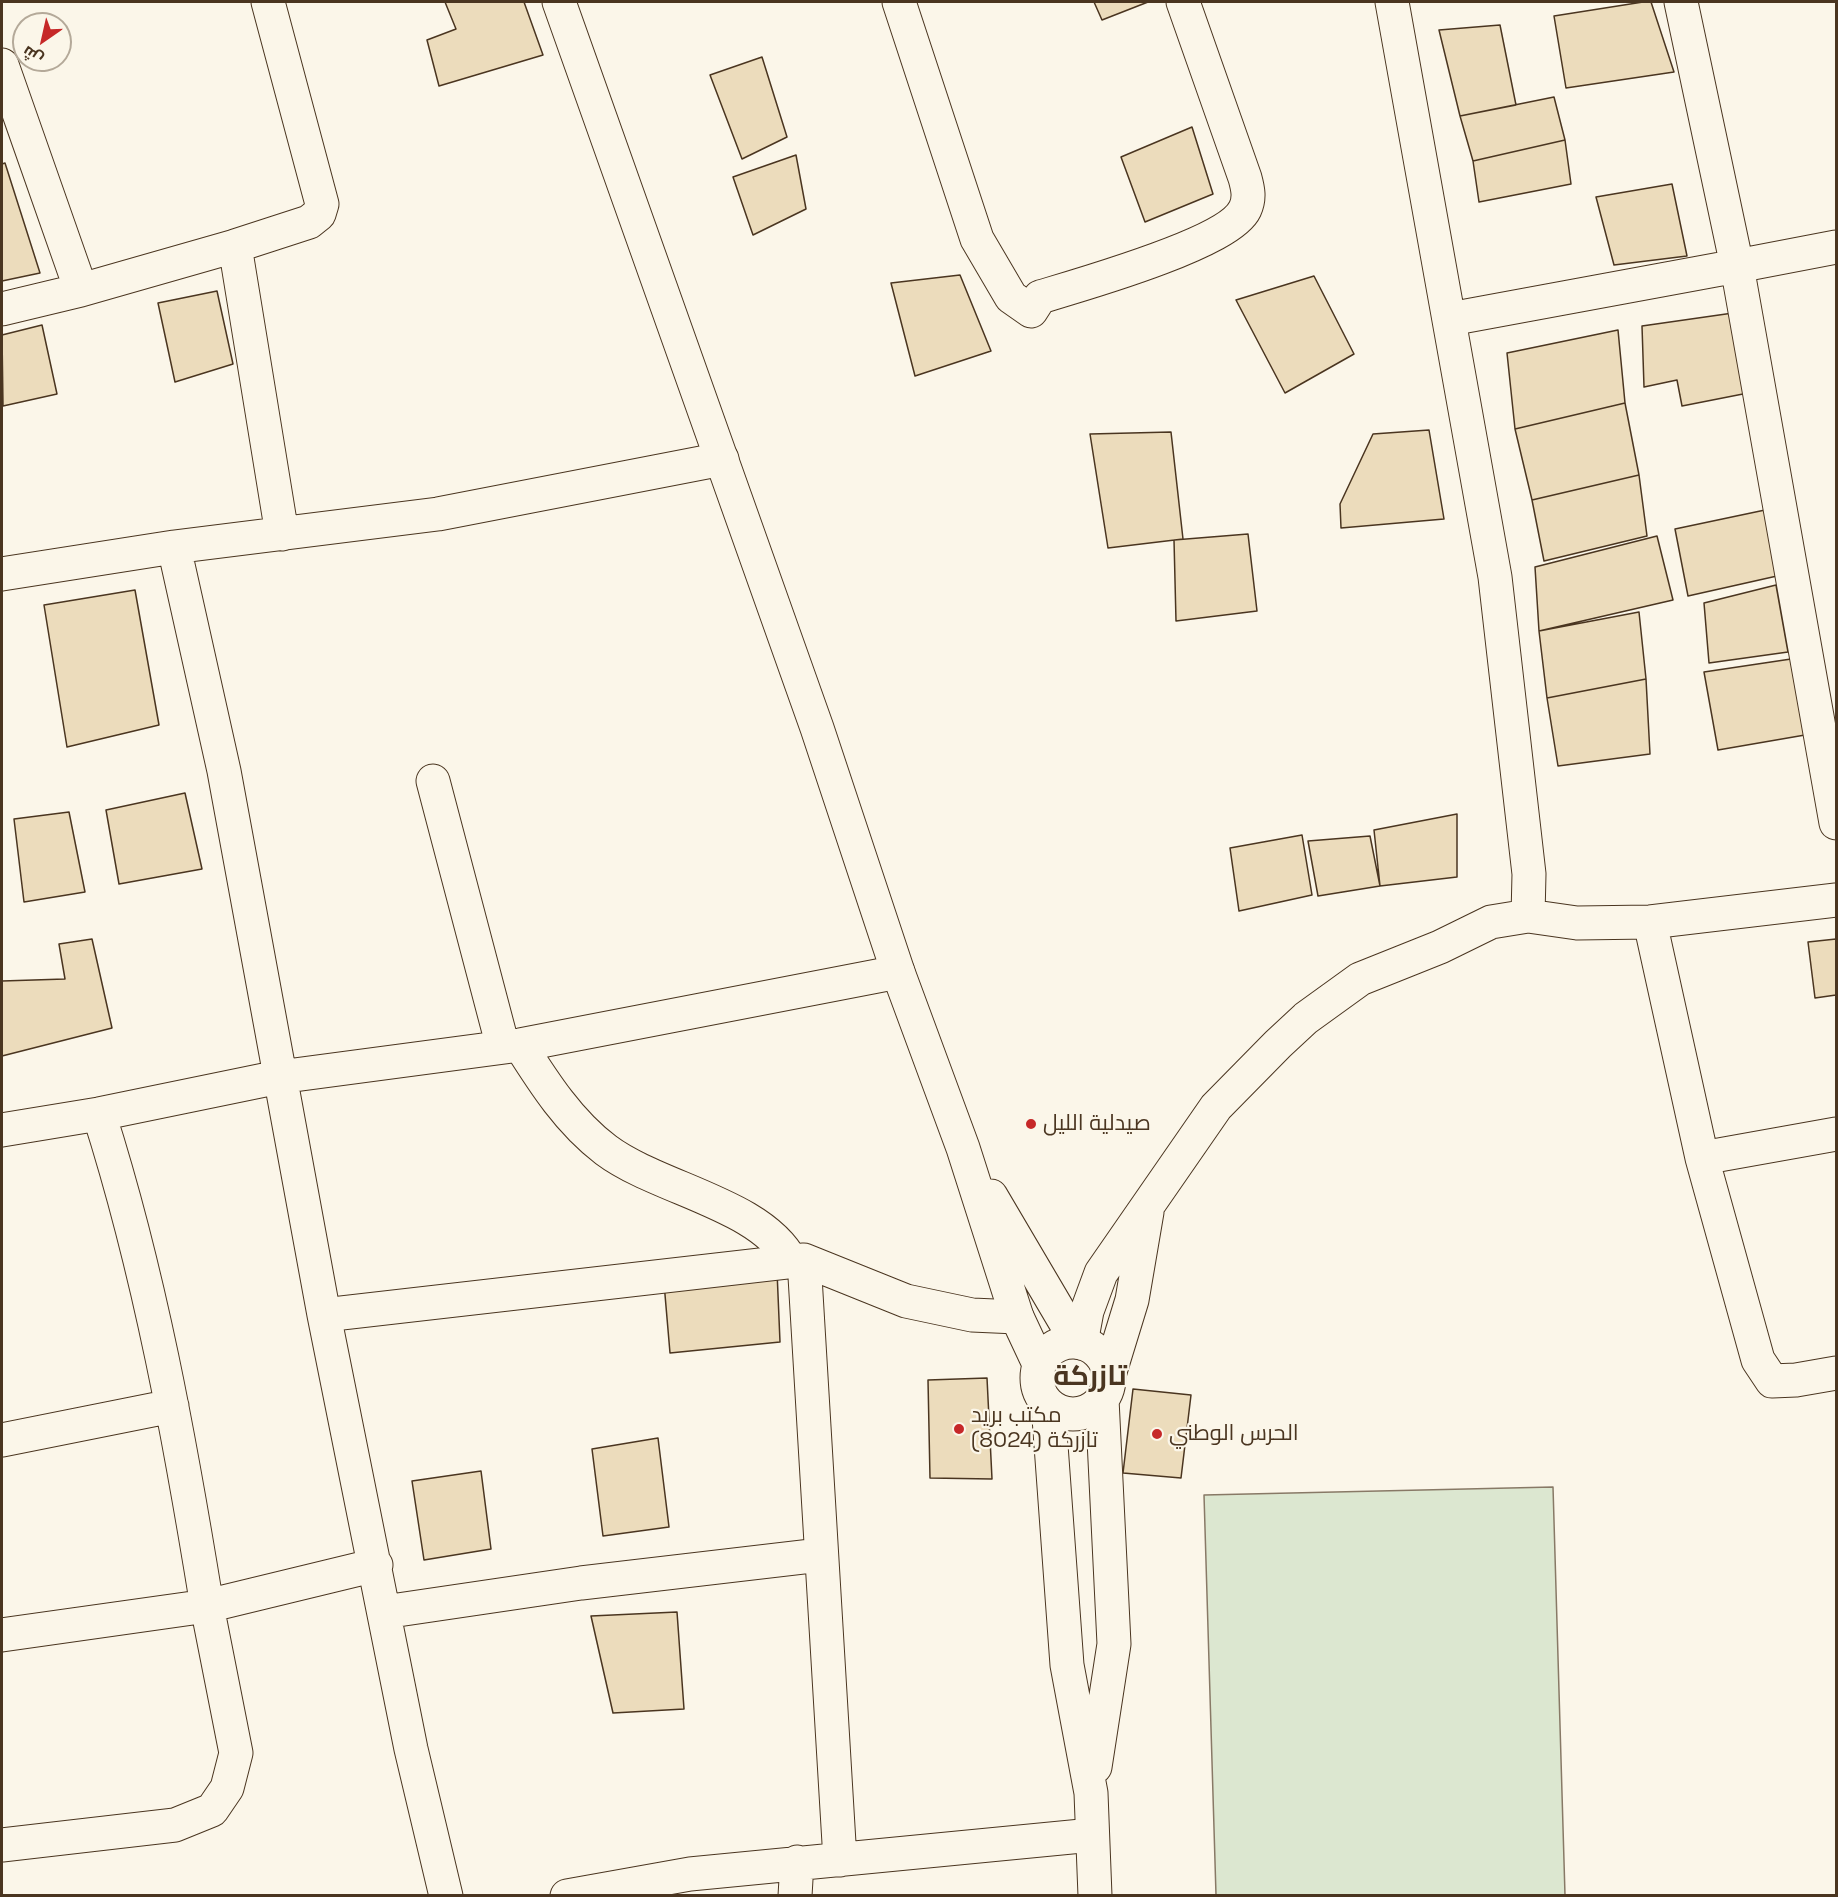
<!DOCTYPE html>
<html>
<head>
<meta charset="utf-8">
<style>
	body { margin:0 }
	#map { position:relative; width:1838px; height:1897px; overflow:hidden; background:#fbf6e9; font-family:"Space Grotesk",Cairo,sans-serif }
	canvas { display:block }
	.frame { position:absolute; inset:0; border:3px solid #4a3520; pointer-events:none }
	.north { position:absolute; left:12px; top:12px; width:60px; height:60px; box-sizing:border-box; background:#fbf6e9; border:2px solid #b4a999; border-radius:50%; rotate:214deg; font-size:16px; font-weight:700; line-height:24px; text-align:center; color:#4a3520 }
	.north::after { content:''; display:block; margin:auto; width:21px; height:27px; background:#c62828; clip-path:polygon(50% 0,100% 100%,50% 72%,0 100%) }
</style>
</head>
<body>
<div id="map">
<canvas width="1838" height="1897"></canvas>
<div class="frame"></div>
<div class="north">ش</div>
</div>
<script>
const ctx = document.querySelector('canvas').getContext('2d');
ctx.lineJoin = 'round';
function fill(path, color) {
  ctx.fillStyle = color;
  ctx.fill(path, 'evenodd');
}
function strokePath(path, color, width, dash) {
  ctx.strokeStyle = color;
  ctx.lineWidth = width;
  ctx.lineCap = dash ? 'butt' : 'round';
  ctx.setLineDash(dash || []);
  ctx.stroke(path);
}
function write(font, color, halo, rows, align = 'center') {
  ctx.font = font + ' "Space Grotesk",Cairo,sans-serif';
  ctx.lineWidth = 4.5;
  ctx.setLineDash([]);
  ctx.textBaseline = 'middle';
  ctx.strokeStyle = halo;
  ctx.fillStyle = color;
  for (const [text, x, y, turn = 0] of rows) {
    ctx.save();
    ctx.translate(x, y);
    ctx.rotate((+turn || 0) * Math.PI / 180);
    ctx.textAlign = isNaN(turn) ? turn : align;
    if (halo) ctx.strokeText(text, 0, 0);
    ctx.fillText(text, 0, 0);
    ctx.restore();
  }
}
const green = new Path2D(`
	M 1553,1487 L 1565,1895 L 1216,1895 L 1204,1495 Z`);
const building = new Path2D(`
	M 445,2 L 524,2 L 543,55 L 439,86 L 427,40 L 456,29 Z
	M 1094,2 L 1148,2 L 1102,20 Z
	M 1643,2 L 1651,2 L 1674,72 L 1566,88 L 1554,16 Z
	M 1500,25 L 1516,105 L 1460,116 L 1439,30 Z
	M 762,57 L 787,137 L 742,159 L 710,75 Z
	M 1554,97 L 1565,140 L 1473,161 L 1460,116 Z
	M 1192,127 L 1213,194 L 1145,222 L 1121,157 Z
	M 1565,140 L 1571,184 L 1479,202 L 1473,161 Z
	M 796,155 L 806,209 L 753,235 L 733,177 Z
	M 5,163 L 40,273 L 2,281 L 2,164 Z
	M 1672,184 L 1687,256 L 1614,265 L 1596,197 Z
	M 960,275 L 991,351 L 915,376 L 891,283 Z
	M 1314,276 L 1354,354 L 1285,393 L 1236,300 Z
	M 217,291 L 233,364 L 175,382 L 158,303 Z
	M 1733,313 L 1748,393 L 1682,406 L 1677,380 L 1644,387 L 1642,326 Z
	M 42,325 L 57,394 L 3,406 L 2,335 Z
	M 1618,330 L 1625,403 L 1515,429 L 1507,353 Z
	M 1625,403 L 1639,475 L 1532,500 L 1515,429 Z
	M 1429,430 L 1444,519 L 1341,528 L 1340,504 L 1373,434 Z
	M 1171,432 L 1183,539 L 1108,548 L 1090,434 Z
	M 1639,475 L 1647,536 L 1544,561 L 1532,500 Z
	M 1765,510 L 1777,576 L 1688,596 L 1675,529 Z
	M 1248,534 L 1257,611 L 1176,621 L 1174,540 Z
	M 1657,536 L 1673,600 L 1539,631 L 1535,567 Z
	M 1776,585 L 1788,652 L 1709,663 L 1704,603 Z
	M 135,590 L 159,725 L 67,747 L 44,605 Z
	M 1639,612 L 1646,679 L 1547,698 L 1539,631 Z
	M 1791,659 L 1805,735 L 1718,750 L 1704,672 Z
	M 1646,679 L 1650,754 L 1558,766 L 1547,698 Z
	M 185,793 L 202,869 L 119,884 L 106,810 Z
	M 69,812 L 85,892 L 24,902 L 14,819 Z
	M 1457,814 L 1457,877 L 1380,886 L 1374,830 Z
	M 1302,835 L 1312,895 L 1239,911 L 1230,848 Z
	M 1370,836 L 1380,886 L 1318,896 L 1308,841 Z
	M 92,939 L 112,1028 L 2,1056 L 2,981 L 65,979 L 59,944 Z
	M 1836,939 L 1836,995 L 1815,998 L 1808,942 Z
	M 777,1271 L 780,1342 L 670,1353 L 664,1283 Z
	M 987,1378 L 992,1479 L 930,1478 L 928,1380 Z
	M 1133,1389 L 1191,1395 L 1181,1478 L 1123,1473 Z
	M 658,1438 L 669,1527 L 603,1536 L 592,1449 Z
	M 481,1471 L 491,1549 L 424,1560 L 412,1481 Z
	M 677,1612 L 684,1709 L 613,1713 L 591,1616 Z`);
const minor = new Path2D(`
	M 899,2 L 977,239 L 1011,297 L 1031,311 L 1040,297 C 1080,285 1229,243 1245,209 C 1250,198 1248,189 1245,178 L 1183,2
	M 1681,2 L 1737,266 L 1836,247
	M 2,65 L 81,290
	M 235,246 L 309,222 L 319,214 L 322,204 L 268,2
	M 2,309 L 81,290 L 235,246 L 282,534
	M 1450,319 L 1737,266 L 1836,823
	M 174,547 L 224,771 L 324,1315 L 411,1749 L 446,1896
	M 2,574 L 174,547 L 438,514 L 722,459
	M 433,781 L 503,1047
	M 1528,916 L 1577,923 L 1650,922 L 1836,900
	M 1650,922 L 1702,1158 L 1758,1360 L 1772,1381 L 1796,1380 L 1836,1373
	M 520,1045 C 544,1083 569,1122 606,1150 C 658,1189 761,1204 791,1261
	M 2,1130 L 99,1114 L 279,1077 L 520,1045 L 898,972
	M 1702,1158 L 1836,1134
	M 324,1315 L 804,1260
	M 1081,1343 L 1087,1311 L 1101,1273 L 1216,1107 L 1278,1044 L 1306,1018 L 1360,979 L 1440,947 L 1491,922 L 1528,916 L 1529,874 L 1495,577 L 1392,2
	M 1109,1375 L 1132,1300 L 1147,1212
	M 2,1440 L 172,1406
	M 384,1612 L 581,1583 L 820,1555
	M 2,1635 L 207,1606 C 180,1440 150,1274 99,1114
	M 2,1845 L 175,1825 L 212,1810 L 227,1788 L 236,1753 L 207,1606 L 376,1565
	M 840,1860 L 804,1260 L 906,1301 L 972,1315 L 1017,1317
	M 567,1896 L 690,1874 L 1092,1835
	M 795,1896 L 797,1862`);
const tertiary = new Path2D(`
	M 559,2 L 817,728 L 898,972 L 963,1148 L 1017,1317 L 1039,1364
	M 991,1196 L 1077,1342
	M1037 1378a36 36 0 1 1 72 0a36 36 0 1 1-72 0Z
	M 1048,1404 L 1067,1665 L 1091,1793 L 1095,1896
	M 1095,1767 L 1114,1644 L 1102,1399`);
const markers = [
	[1031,1124,6,"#c62828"],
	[959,1429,6,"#c62828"],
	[1157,1434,6,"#c62828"]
];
const poiNames = [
	["صيدلية الليل",1043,1124],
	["مكتب بريد",971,1416],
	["تازركة (8024)",971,1441],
	["الحرس الوطني",1169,1434]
];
const districtNames = [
	["تازركة",1090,1377]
];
fill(green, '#dce7d0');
strokePath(green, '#887966', 1.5);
fill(building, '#ecdcbc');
strokePath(building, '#4a3520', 1.5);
strokePath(minor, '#4a3520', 35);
strokePath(tertiary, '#4a3520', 35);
strokePath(minor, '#fbf6e9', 33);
strokePath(tertiary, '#fbf6e9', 33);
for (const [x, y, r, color] of markers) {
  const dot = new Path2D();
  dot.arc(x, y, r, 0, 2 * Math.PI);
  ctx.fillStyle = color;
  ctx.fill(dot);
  strokePath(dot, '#fbf6e9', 2);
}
write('22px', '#4a3520', '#fbf6e9', poiNames, 'left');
write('bold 28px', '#4a3520', '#fbf6e9', districtNames);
</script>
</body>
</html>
